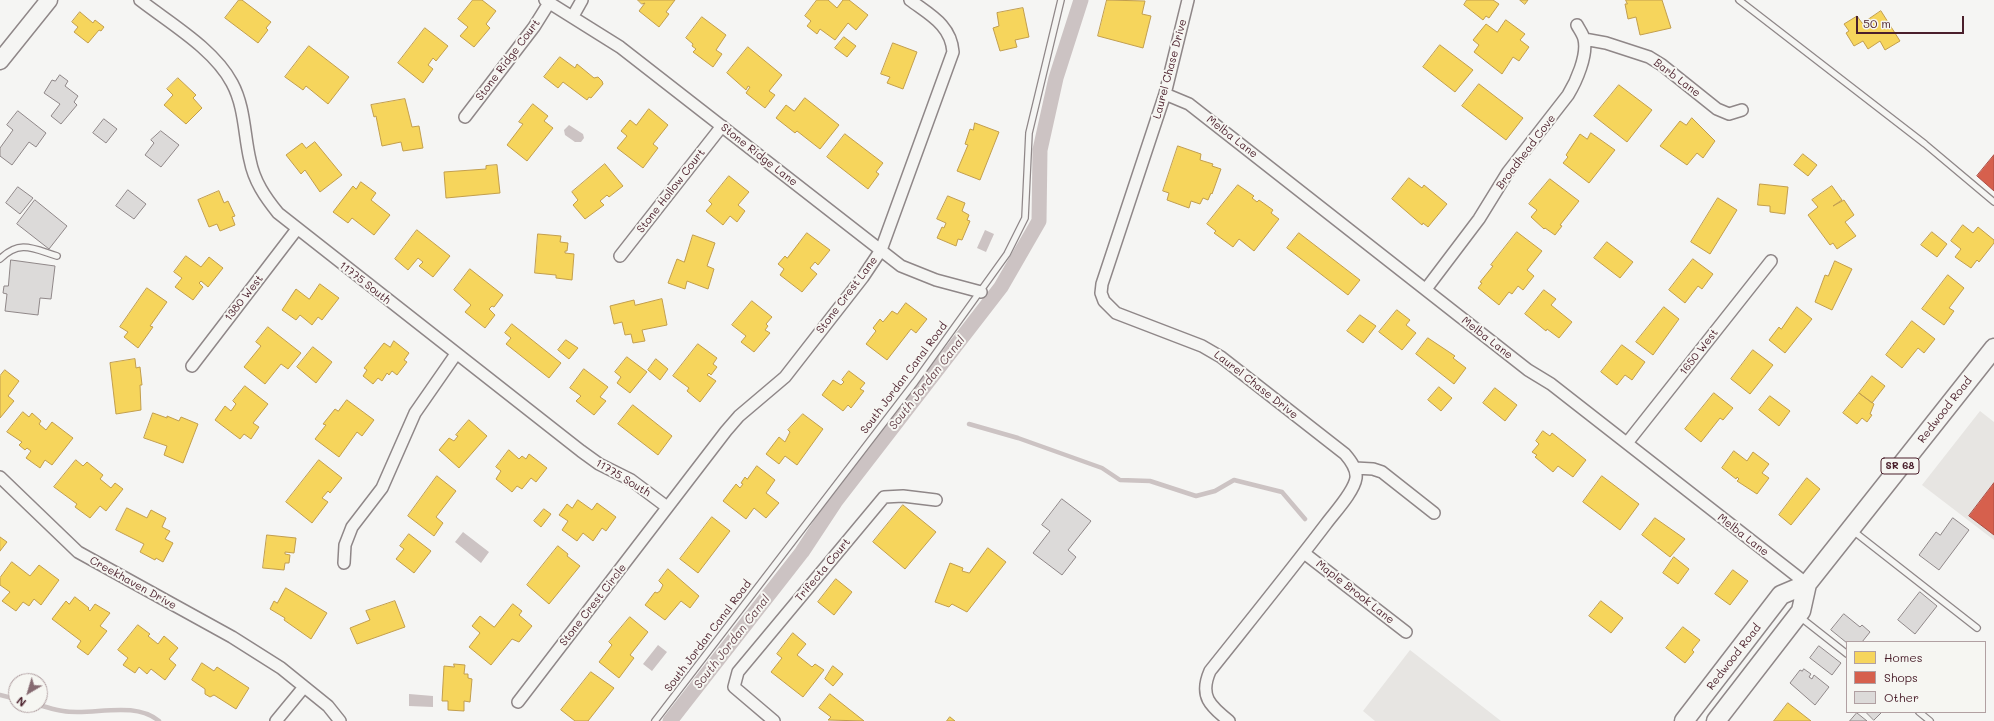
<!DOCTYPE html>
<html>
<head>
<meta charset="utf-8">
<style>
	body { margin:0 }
	#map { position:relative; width:1994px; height:721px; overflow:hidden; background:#f5f5f3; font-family:Mali,sans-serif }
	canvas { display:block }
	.legend { position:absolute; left:1846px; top:641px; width:140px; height:72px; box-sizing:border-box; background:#f6f6f2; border:1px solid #b1a0a2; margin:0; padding:5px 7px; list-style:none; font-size:12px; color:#4a1f2b }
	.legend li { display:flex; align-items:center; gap:8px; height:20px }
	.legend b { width:20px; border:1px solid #b1a0a2 }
	.north { position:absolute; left:8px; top:673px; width:40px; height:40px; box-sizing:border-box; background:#f6f6f2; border:1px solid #b1a0a2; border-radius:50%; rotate:218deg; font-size:11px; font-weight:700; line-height:16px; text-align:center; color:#4a1f2b }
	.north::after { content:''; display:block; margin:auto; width:14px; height:18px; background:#866a71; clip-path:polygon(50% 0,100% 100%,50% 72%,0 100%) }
	.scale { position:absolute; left:1856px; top:16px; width:108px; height:18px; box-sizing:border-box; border:2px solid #4a1f2b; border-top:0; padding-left:5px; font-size:12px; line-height:14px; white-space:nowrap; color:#4a1f2b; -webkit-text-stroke:3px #f6f6f2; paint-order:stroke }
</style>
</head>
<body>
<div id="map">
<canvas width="1994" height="721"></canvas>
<ul class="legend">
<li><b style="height:11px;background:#f6d55c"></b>Homes</li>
<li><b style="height:11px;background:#d6604d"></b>Shops</li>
<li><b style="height:11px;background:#dcdad9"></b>Other</li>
</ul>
<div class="north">N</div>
<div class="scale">50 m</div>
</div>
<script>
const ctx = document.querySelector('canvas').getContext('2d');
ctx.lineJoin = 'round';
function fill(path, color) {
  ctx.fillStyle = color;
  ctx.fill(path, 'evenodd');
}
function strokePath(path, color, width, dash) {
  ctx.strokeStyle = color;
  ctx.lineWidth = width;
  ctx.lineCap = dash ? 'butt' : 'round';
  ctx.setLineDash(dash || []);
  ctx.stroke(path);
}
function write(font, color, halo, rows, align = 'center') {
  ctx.font = font + ' Mali,sans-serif';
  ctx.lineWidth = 4;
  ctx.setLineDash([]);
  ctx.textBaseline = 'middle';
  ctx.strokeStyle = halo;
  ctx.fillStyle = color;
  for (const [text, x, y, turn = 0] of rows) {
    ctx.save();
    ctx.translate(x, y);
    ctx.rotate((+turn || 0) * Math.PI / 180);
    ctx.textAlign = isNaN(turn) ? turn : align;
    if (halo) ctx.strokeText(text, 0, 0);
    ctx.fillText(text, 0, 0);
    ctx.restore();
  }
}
const built = new Path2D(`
	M 1980,411 L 1994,422 L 1994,540 L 1922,485 Z
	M 1410,650 L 1501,721 L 1375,721 L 1363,711 Z`);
const water = new Path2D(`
	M 569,125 L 583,134 L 584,138 L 581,142 L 575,142 L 565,135 L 564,130 Z
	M 985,230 L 994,234 L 986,252 L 977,248 Z
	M 463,532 L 489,552 L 481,563 L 455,542 Z
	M 658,645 L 667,652 L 652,671 L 643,664 Z
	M 409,694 L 433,696 L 433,707 L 409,706 Z`);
const homes = new Path2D(`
	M 239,0 L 242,0 L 271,22 L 266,28 L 268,30 L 258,43 L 225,18 Z
	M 473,0 L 482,0 L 496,11 L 486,24 L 490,28 L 474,47 L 460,36 L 468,27 L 458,19 Z
	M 638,0 L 675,0 L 666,12 L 669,14 L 659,27 L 639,11 L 645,3 L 642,4 Z
	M 817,0 L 828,0 L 837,8 L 843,0 L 849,0 L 868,15 L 856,30 L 848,23 L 835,40 L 820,29 L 817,34 L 807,26 L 811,21 L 805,16 Z
	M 1107,0 L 1145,1 L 1142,14 L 1151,16 L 1143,48 L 1098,36 Z
	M 1467,0 L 1493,0 L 1499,4 L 1489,18 L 1486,16 L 1483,20 L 1464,5 Z
	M 1520,0 L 1528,0 L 1525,4 Z
	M 1626,0 L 1662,0 L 1671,28 L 1640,35 L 1636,17 L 1628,19 L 1625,4 L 1627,4 Z
	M 1023,8 L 1029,37 L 1015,40 L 1017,47 L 1000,51 L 993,28 L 999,26 L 997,13 Z
	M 1881,11 L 1900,41 L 1885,50 L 1880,41 L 1868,49 L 1863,41 L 1854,46 L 1846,33 L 1849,31 L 1844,24 L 1857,16 L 1862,23 Z
	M 80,12 L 93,23 L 95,20 L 104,27 L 101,31 L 99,30 L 88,43 L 74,32 L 78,27 L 72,22 Z
	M 702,17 L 726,35 L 716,50 L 722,54 L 713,67 L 693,52 L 696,49 L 692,46 L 693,44 L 686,38 Z
	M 1506,20 L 1525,34 L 1520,40 L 1529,47 L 1519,61 L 1513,57 L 1502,74 L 1474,52 L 1479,45 L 1473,40 L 1486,24 L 1497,32 Z
	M 425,28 L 448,46 L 436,61 L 433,58 L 428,65 L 433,69 L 423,83 L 398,63 Z
	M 844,37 L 856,46 L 847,57 L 835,48 Z
	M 893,43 L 917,52 L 903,89 L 887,83 L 890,77 L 881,74 Z
	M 1440,45 L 1473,70 L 1455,92 L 1423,67 Z
	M 309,46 L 349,77 L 328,104 L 306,86 L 303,90 L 285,77 Z
	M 748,47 L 782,75 L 769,91 L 775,95 L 765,108 L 746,93 L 750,87 L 748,86 L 746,90 L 727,73 Z
	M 560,57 L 575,68 L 577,64 L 594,78 L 598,77 L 602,81 L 603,84 L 591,98 L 589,97 L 587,100 L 563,82 L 558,88 L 544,77 Z
	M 178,78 L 196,95 L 193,98 L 202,108 L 186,124 L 164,105 L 173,95 L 167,89 Z
	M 1479,84 L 1523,118 L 1506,140 L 1462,106 Z
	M 1619,85 L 1652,110 L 1627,142 L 1594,116 Z
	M 805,98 L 839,125 L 820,149 L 797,131 L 795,133 L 776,118 L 786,105 L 794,111 Z
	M 405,99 L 412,127 L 419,126 L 423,148 L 403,151 L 401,142 L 382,146 L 376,116 L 374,117 L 371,105 Z
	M 533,104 L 548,116 L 544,121 L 553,128 L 527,161 L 507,145 L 523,124 L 519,122 Z
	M 649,109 L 668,125 L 653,144 L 658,148 L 643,168 L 617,148 L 627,136 L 621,131 L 630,120 L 636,125 Z
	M 1692,118 L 1715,141 L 1703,158 L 1697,153 L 1687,165 L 1660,146 L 1680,121 L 1686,125 Z
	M 975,123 L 999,132 L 980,180 L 957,171 L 968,145 L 965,144 L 970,129 L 973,130 Z
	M 1591,133 L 1615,150 L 1589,183 L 1563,163 L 1568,157 L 1566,155 L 1580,134 L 1587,139 Z
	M 845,134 L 883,163 L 876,172 L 879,174 L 868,189 L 827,157 Z
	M 315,142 L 342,175 L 320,192 L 305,170 L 301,174 L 286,155 L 302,143 L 306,148 Z
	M 1178,146 L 1201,154 L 1200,160 L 1213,164 L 1212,166 L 1221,169 L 1212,194 L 1211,193 L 1208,200 L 1203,198 L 1200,204 L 1191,201 L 1189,208 L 1167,200 L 1169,193 L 1163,191 Z
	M 1803,154 L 1817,165 L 1808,176 L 1794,165 Z
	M 605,164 L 623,186 L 609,197 L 607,195 L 600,201 L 604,205 L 585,219 L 573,205 L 578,200 L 572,192 Z
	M 497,165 L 500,193 L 446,198 L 444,172 L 486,169 L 486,166 Z
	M 729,176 L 749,192 L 738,205 L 745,211 L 737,222 L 730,216 L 723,225 L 706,211 L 712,204 L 709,201 Z
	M 1409,178 L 1422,188 L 1424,185 L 1447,204 L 1428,227 L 1423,223 L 1422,225 L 1392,199 Z
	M 1550,179 L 1579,201 L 1560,225 L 1562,226 L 1555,235 L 1545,228 L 1544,229 L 1531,217 L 1537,210 L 1529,204 Z
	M 361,182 L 376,193 L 371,200 L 390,215 L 374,235 L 352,218 L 348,223 L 333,212 L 353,186 L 356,189 Z
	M 1760,184 L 1788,187 L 1785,214 L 1770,212 L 1770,206 L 1758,205 Z
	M 1238,185 L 1254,196 L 1252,198 L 1257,202 L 1259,200 L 1273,210 L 1271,213 L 1279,219 L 1254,251 L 1239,239 L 1233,247 L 1214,233 L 1216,231 L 1207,224 Z
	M 1832,186 L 1842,200 L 1833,206 L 1844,200 L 1854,215 L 1845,222 L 1856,236 L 1837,249 L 1833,243 L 1830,245 L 1808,215 L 1818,207 L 1812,200 Z
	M 219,191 L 224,203 L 228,201 L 235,216 L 232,217 L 235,225 L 220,231 L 217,224 L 209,227 L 198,200 Z
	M 948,196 L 965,203 L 962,211 L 969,215 L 967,220 L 970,221 L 962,240 L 958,239 L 956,246 L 937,238 L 942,227 L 944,228 L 946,223 L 937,219 Z
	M 1718,198 L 1737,210 L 1710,254 L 1691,242 Z
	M 1963,225 L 1973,233 L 1978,227 L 1994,240 L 1994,243 L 1979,262 L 1977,260 L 1971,268 L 1955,257 L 1961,249 L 1951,241 Z
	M 417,230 L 450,256 L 433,277 L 419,266 L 423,262 L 418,258 L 408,270 L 395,259 Z
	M 1517,232 L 1542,251 L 1527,270 L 1534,276 L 1523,290 L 1518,286 L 1512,294 L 1509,292 L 1499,305 L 1478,288 L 1482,283 L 1480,282 L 1493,266 L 1491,265 Z
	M 1932,232 L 1947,244 L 1937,257 L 1921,245 Z
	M 807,233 L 830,250 L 818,265 L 815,262 L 810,268 L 817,274 L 802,292 L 780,275 L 784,269 L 778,264 L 785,256 L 787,258 Z
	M 1299,233 L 1360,280 L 1348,295 L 1287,248 Z
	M 538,234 L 561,236 L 560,242 L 568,243 L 567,251 L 565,251 L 565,253 L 574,254 L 572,280 L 556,278 L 556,275 L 535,273 Z
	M 693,235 L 715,243 L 707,266 L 714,269 L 708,289 L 687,281 L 685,289 L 668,283 L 677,259 L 684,262 Z
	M 1607,242 L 1633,262 L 1620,278 L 1594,258 Z
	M 186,256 L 201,267 L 209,257 L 223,268 L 208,287 L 201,281 L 199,283 L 203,287 L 193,300 L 175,287 L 182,278 L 174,272 Z
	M 1693,259 L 1713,274 L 1702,289 L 1698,286 L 1685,303 L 1669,290 Z
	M 1835,261 L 1852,269 L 1832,310 L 1815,302 L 1825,275 L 1828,276 Z
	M 470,269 L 503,295 L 494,307 L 492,306 L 489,309 L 495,315 L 485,328 L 465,312 L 471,305 L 454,290 Z
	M 1948,275 L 1964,288 L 1949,308 L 1954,311 L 1944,325 L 1922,309 Z
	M 320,284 L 339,298 L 322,320 L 318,317 L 312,325 L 300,315 L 296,320 L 282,310 L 296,289 L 309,299 Z
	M 147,288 L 167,302 L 150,326 L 153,327 L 138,348 L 124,337 L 128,332 L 120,327 Z
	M 1544,290 L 1556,299 L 1551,305 L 1572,322 L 1559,338 L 1547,329 L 1546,331 L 1525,314 Z
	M 662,299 L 667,325 L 642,330 L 645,341 L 633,343 L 631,334 L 625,335 L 622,322 L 614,324 L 610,306 L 634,300 L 635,305 Z
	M 752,301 L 772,317 L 766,324 L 768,326 L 765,330 L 770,333 L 754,352 L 741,342 L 746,336 L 732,325 Z
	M 906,303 L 927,319 L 916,333 L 911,329 L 887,360 L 866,344 L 876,331 L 873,328 L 880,319 L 883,322 L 892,311 L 897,314 Z
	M 1664,307 L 1679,319 L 1653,355 L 1636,342 Z
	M 1797,307 L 1812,319 L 1785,353 L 1769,340 L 1779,327 L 1781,329 Z
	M 1397,310 L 1410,320 L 1406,325 L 1416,333 L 1402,350 L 1379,332 Z
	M 1360,315 L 1376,326 L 1363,343 L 1347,331 Z
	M 1912,321 L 1935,339 L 1924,353 L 1918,348 L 1902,368 L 1886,355 Z
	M 512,324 L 561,363 L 549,378 L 506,344 L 511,338 L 505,333 Z
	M 268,327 L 301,353 L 288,369 L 281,364 L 265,384 L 244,367 L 261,346 L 256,342 Z
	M 1428,338 L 1455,356 L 1453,358 L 1466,368 L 1454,384 L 1416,354 Z
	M 566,340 L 578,348 L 569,359 L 558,350 Z
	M 394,341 L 409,353 L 404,360 L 407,362 L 397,375 L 392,371 L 389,375 L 387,373 L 382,381 L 378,378 L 373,384 L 363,376 L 367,370 L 364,368 L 384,343 L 390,347 Z
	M 698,344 L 717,358 L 713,364 L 717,367 L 711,375 L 709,373 L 707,375 L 716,381 L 700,402 L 687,391 L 689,388 L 673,376 Z
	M 1622,345 L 1645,362 L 1632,380 L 1625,375 L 1617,385 L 1601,372 Z
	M 313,347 L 332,362 L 316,383 L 297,367 Z
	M 1753,350 L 1773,365 L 1750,394 L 1731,379 Z
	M 627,357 L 647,372 L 630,393 L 617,383 L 621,377 L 615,372 Z
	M 135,359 L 136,368 L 140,367 L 142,385 L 140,385 L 141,410 L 116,414 L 110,363 Z
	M 656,359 L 668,369 L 660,380 L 648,370 Z
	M 584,369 L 608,387 L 600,397 L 606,401 L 594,415 L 576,401 L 581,396 L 570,388 Z
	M 5,370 L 19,381 L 8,396 L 14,401 L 0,418 L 0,376 Z
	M 849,371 L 865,383 L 860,389 L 864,391 L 851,408 L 848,405 L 843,411 L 822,395 L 833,380 L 841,385 L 844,382 L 842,380 Z
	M 1872,376 L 1885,386 L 1872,403 L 1859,393 Z
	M 245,386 L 268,404 L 253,423 L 259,427 L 251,439 L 244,434 L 240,439 L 215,420 L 225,406 L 231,411 L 236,404 L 233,401 Z
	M 1439,387 L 1452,398 L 1441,411 L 1428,400 Z
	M 1495,388 L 1517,405 L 1505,421 L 1483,403 Z
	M 1714,393 L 1733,408 L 1723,420 L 1720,418 L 1701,442 L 1685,429 Z
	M 1859,393 L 1874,404 L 1870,414 L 1872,415 L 1867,422 L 1862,418 L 1857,424 L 1843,413 Z
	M 1770,396 L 1790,411 L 1779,426 L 1759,410 Z
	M 347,400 L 374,420 L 362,436 L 357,432 L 339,457 L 315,439 L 326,425 L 323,424 L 335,409 L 338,411 Z
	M 633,405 L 672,436 L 658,455 L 618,424 Z
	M 23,412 L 29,417 L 32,413 L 41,421 L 39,424 L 46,430 L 52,422 L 73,438 L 52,465 L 45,460 L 40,468 L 26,458 L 31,451 L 27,448 L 25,450 L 19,445 L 22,442 L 7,432 Z
	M 153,413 L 167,418 L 167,416 L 179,421 L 181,417 L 198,424 L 183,463 L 164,455 L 167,446 L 144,438 Z
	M 803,414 L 823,429 L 797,465 L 785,456 L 779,464 L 766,454 L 779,437 L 785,442 L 790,432 L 788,430 Z
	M 469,420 L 487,436 L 459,468 L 439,450 L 449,438 L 454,441 L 458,436 L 456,435 Z
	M 1543,431 L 1550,436 L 1552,433 L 1586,460 L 1573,477 L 1558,466 L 1553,472 L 1535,457 L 1537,455 L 1532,452 L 1539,444 L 1536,441 Z
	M 509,450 L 519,459 L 522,456 L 526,459 L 529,454 L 547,468 L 536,482 L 531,478 L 522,489 L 517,486 L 512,492 L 496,479 L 501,471 L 496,467 Z
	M 1734,451 L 1747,461 L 1753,452 L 1769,464 L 1762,473 L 1769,478 L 1757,494 L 1737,481 L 1739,479 L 1737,477 L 1736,479 L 1722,468 Z
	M 76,460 L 83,466 L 87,462 L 103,475 L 100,479 L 111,488 L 115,483 L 123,489 L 106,511 L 100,506 L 90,518 L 75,507 L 77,504 L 54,487 Z
	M 319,460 L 342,478 L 330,493 L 328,491 L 322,498 L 328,502 L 312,523 L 286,502 Z
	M 757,466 L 775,480 L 766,493 L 779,503 L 766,518 L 754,508 L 746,519 L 723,501 L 736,484 L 740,488 L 743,484 L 741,483 L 745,477 L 747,479 Z
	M 437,476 L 456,491 L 436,517 L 443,523 L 434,536 L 408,516 Z
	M 1602,476 L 1639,504 L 1620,530 L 1583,502 Z
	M 1807,478 L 1820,489 L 1791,525 L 1779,515 Z
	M 578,500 L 592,510 L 597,503 L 616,517 L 606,531 L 602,528 L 593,541 L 583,533 L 577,541 L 562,530 L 568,521 L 559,515 L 567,504 L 572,508 Z
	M 903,505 L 936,532 L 905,569 L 873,542 Z
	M 127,508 L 147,518 L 151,510 L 166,518 L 162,527 L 170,531 L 165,539 L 173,543 L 163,562 L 156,558 L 155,560 L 140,552 L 144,544 L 116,530 Z
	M 544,509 L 551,514 L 541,527 L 534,521 Z
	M 712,517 L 730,531 L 698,573 L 680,559 Z
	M 1655,518 L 1685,539 L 1670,557 L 1642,535 Z
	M 409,534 L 431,551 L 414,573 L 396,559 L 404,549 L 400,546 Z
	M 267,535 L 296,538 L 294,553 L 285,552 L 285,554 L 290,555 L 289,563 L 285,563 L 284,570 L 263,568 Z
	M 0,537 L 7,542 L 0,551 Z
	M 558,546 L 568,554 L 567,556 L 580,566 L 549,604 L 527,585 Z
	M 988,548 L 1006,562 L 967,612 L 952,604 L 949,607 L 935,602 L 950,563 L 963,568 L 962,571 L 969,573 Z
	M 1674,557 L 1689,569 L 1678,584 L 1663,573 Z
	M 12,562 L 30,576 L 39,565 L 59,580 L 41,605 L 34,599 L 29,606 L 23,602 L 16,611 L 2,601 L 10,592 L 0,585 L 0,578 Z
	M 668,569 L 699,596 L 690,608 L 681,601 L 665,620 L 645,605 L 655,592 L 657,593 L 660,591 L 663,585 L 659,581 Z
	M 1733,570 L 1748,581 L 1730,605 L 1715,594 Z
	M 836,579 L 852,592 L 834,615 L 818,602 Z
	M 286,588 L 327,613 L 311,639 L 284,620 L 285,618 L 270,609 L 274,601 L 277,603 Z
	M 75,597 L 89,608 L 88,609 L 90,611 L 95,604 L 110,613 L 100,626 L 107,631 L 88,655 L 77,647 L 81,641 L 52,619 L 66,601 L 69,604 Z
	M 395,601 L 405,627 L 357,644 L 350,628 L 370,620 L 366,611 Z
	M 1601,601 L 1623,618 L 1611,633 L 1589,616 Z
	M 513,604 L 522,611 L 519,615 L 532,626 L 519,642 L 512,639 L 491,665 L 469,647 L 480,633 L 472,626 L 480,616 L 494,627 Z
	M 630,617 L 648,632 L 630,655 L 634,658 L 619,678 L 599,662 L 612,645 L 609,642 Z
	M 138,625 L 150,634 L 148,636 L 158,644 L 164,636 L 178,648 L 169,659 L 176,665 L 165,680 L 151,669 L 147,674 L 139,667 L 135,673 L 123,665 L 128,658 L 118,650 Z
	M 1683,627 L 1700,640 L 1692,650 L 1694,652 L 1685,663 L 1666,648 Z
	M 793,633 L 806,644 L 797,655 L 812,667 L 815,664 L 824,670 L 803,697 L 771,672 L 782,658 L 777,654 Z
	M 202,663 L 214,671 L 217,667 L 249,688 L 236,709 L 214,695 L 210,697 L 205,694 L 205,689 L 192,680 Z
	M 454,664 L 465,665 L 464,674 L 468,674 L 468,678 L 472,679 L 470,702 L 464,701 L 464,711 L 448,710 L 448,701 L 442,701 L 444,666 L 454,667 Z
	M 833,666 L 843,674 L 833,686 L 825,679 Z
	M 591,672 L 614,688 L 588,721 L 575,721 L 561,710 Z
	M 830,694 L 864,721 L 828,720 L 831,717 L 819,708 Z
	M 1788,703 L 1811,721 L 1774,721 Z
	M 950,717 L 955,721 L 947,721 Z`);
const shops = new Path2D(`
	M 1994,155 L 1994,191 L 1977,176 Z
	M 1994,483 L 1994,535 L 1969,516 Z`);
const stream = new Path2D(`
	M 969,424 L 1018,438 L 1102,468 L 1120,480 L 1150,481 L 1196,496 L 1215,491 L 1234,480 L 1282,492 L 1305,519
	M 0,695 L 16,699
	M 39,705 C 47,707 55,710 63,711 C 93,716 133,700 159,721`);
const canal = new Path2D(`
	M 670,721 L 802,552 L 835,502 L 1001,287 L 1039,221 L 1040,150 L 1056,78 L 1081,0`);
const building = new Path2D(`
	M 60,75 L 68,81 L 65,86 L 78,96 L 74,102 L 77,105 L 61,124 L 51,116 L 60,104 L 44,93 L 52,80 L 55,81 Z
	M 18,111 L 46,133 L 36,147 L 29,142 L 12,165 L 0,156 L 0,148 L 13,130 L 7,125 Z
	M 104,119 L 117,129 L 106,143 L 93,133 Z
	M 161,131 L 179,145 L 161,167 L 145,155 L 154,143 L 151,140 Z
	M 18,187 L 33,198 L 20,214 L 6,203 Z
	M 128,190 L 146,204 L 134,219 L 116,206 Z
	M 35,200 L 67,226 L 49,249 L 17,224 Z
	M 11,260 L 55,266 L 51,299 L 40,298 L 38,315 L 5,311 L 7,294 L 3,293 L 4,286 L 8,286 Z
	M 1062,499 L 1091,521 L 1068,550 L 1076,557 L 1062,575 L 1033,553 L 1050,531 L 1042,525 Z
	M 1953,518 L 1969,530 L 1939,570 L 1919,555 L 1936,532 L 1940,535 Z
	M 1920,592 L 1937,606 L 1915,634 L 1898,620 Z
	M 1844,614 L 1860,627 L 1862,625 L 1870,632 L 1862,642 L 1847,643 L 1831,630 Z
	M 1819,646 L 1841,663 L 1832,675 L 1810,658 Z
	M 1804,669 L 1811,674 L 1809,677 L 1812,679 L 1814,675 L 1829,687 L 1815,705 L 1790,683 L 1800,670 L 1802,671 Z
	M 1866,712 L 1882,712 L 1874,720 Z
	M 1857,713 L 1867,721 L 1850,721 Z`);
const lane = new Path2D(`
	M 1739,0 L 1925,144 L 1994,202
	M 0,259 C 20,239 34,249 57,256
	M 1852,530 L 1977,628
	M 1800,617 L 1847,654
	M 1919,712 L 1930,721
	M 655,721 L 915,382 L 1007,254 L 1025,218 L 1029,133 L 1061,0`);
const street = new Path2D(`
	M 140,0 C 171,24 214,49 232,83 C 245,107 244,135 250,160 C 254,181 265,197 278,213 L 581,451 L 599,464 L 631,480 L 667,507
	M 545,0 L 620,47 L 901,266 L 936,280 L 981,292
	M 1188,0 L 1165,94 L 1102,284 L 1101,293 L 1104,301 L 1116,313 L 1202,346 L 1221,357 L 1345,454 C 1351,461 1357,469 1356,478 C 1354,492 1334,513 1326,524 C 1288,574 1249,622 1210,671 C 1199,696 1210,706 1229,721
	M 573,16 L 582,0
	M 1584,39 L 1606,43 L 1649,57 L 1662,65 L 1717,109 L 1729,114 L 1742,110
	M 1165,94 L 1189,104 L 1528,370 L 1551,384 L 1807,584
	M 465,117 L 534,27 L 549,3
	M 620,256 L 722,126
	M 1426,289 L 1479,219 L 1508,172 L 1568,95 C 1576,82 1588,55 1584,39 C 1583,34 1579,29 1577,25
	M 192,366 L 297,229
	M 1627,443 L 1771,261
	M 1355,468 L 1373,469 L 1382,472 L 1434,513
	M 0,477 L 78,552 L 232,637 L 281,668 L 328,706 L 340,721
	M 1304,553 L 1406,632
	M 344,563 L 345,545 L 352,527 L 382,488 L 415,413 L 456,354
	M 518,702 L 726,431 L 739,416 L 785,377 L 863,277 L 881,250 L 953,52 C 951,25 930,15 910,0
	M 276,721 L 304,687
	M 774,721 L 734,687 L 738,672 L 884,497 L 903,496 L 936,500`);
const secondary = new Path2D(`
	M 0,61 L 49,0`);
const primary = new Path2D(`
	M 1684,721 L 1781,595 L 1807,584
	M 1716,721 L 1801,611 L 1807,584 L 1994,348`);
const shields = [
	[1900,466,38]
];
const shieldNames = [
	["SR 68",1900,466]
];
const streetNames = [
	["Stone Ridge Court",508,60,-53],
	["Laurel Chase Drive",1170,69,-75],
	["Barb Lane",1677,78,37],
	["Melba Lane",1232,137,38],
	["Broadhead Cove",1526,152,-53],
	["Stone Ridge Lane",759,155,38],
	["Stone Hollow Court",671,191,-52],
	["11775 South",365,283,38],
	["Stone Crest Lane",847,295,-53],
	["1380 West",244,298,-52],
	["Melba Lane",1487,338,38],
	["1650 West",1699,352,-52],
	["South Jordan Canal Road",904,378,-53],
	["Laurel Chase Drive",1256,385,38],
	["Redwood Road",1945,410,-52],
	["11775 South",623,478,31],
	["Melba Lane",1743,535,38],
	["Trifecta Court",823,570,-50],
	["Creekhaven Drive",133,583,29],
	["Maple Brook Lane",1355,592,38],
	["Stone Crest Circle",593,605,-52],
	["South Jordan Canal Road",708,636,-53],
	["Redwood Road",1734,657,-52]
];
const waterNames = [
	["South Jordan Canal",927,383,-52],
	["South Jordan Canal",732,642,-52]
];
fill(built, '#e7e5e2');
fill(water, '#ccc3c3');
fill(homes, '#f6d55c');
strokePath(homes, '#c29e4d', 1);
fill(shops, '#d6604d');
strokePath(shops, '#ac4c43', 1);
strokePath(stream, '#ccc3c3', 4.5);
strokePath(canal, '#ccc3c3', 15);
fill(building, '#dcdad9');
strokePath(building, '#8f8788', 1);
strokePath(lane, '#8f8788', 8);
strokePath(street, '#8f8788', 14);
strokePath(secondary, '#8f8788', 19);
strokePath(primary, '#8f8788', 21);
strokePath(lane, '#f5f5f3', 5.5);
strokePath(street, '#f5f5f3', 11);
strokePath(secondary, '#f5f5f3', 16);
strokePath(primary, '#f5f5f3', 18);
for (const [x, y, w] of shields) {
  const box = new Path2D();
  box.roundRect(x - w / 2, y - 8, w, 16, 3);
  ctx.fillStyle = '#f6f6f2';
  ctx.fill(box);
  strokePath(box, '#4a1f2b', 1);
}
write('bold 10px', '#4a1f2b', null, shieldNames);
write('11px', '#4a1f2b', '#f6f6f2', streetNames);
write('italic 12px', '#6c4a52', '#f6f6f2', waterNames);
</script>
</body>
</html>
